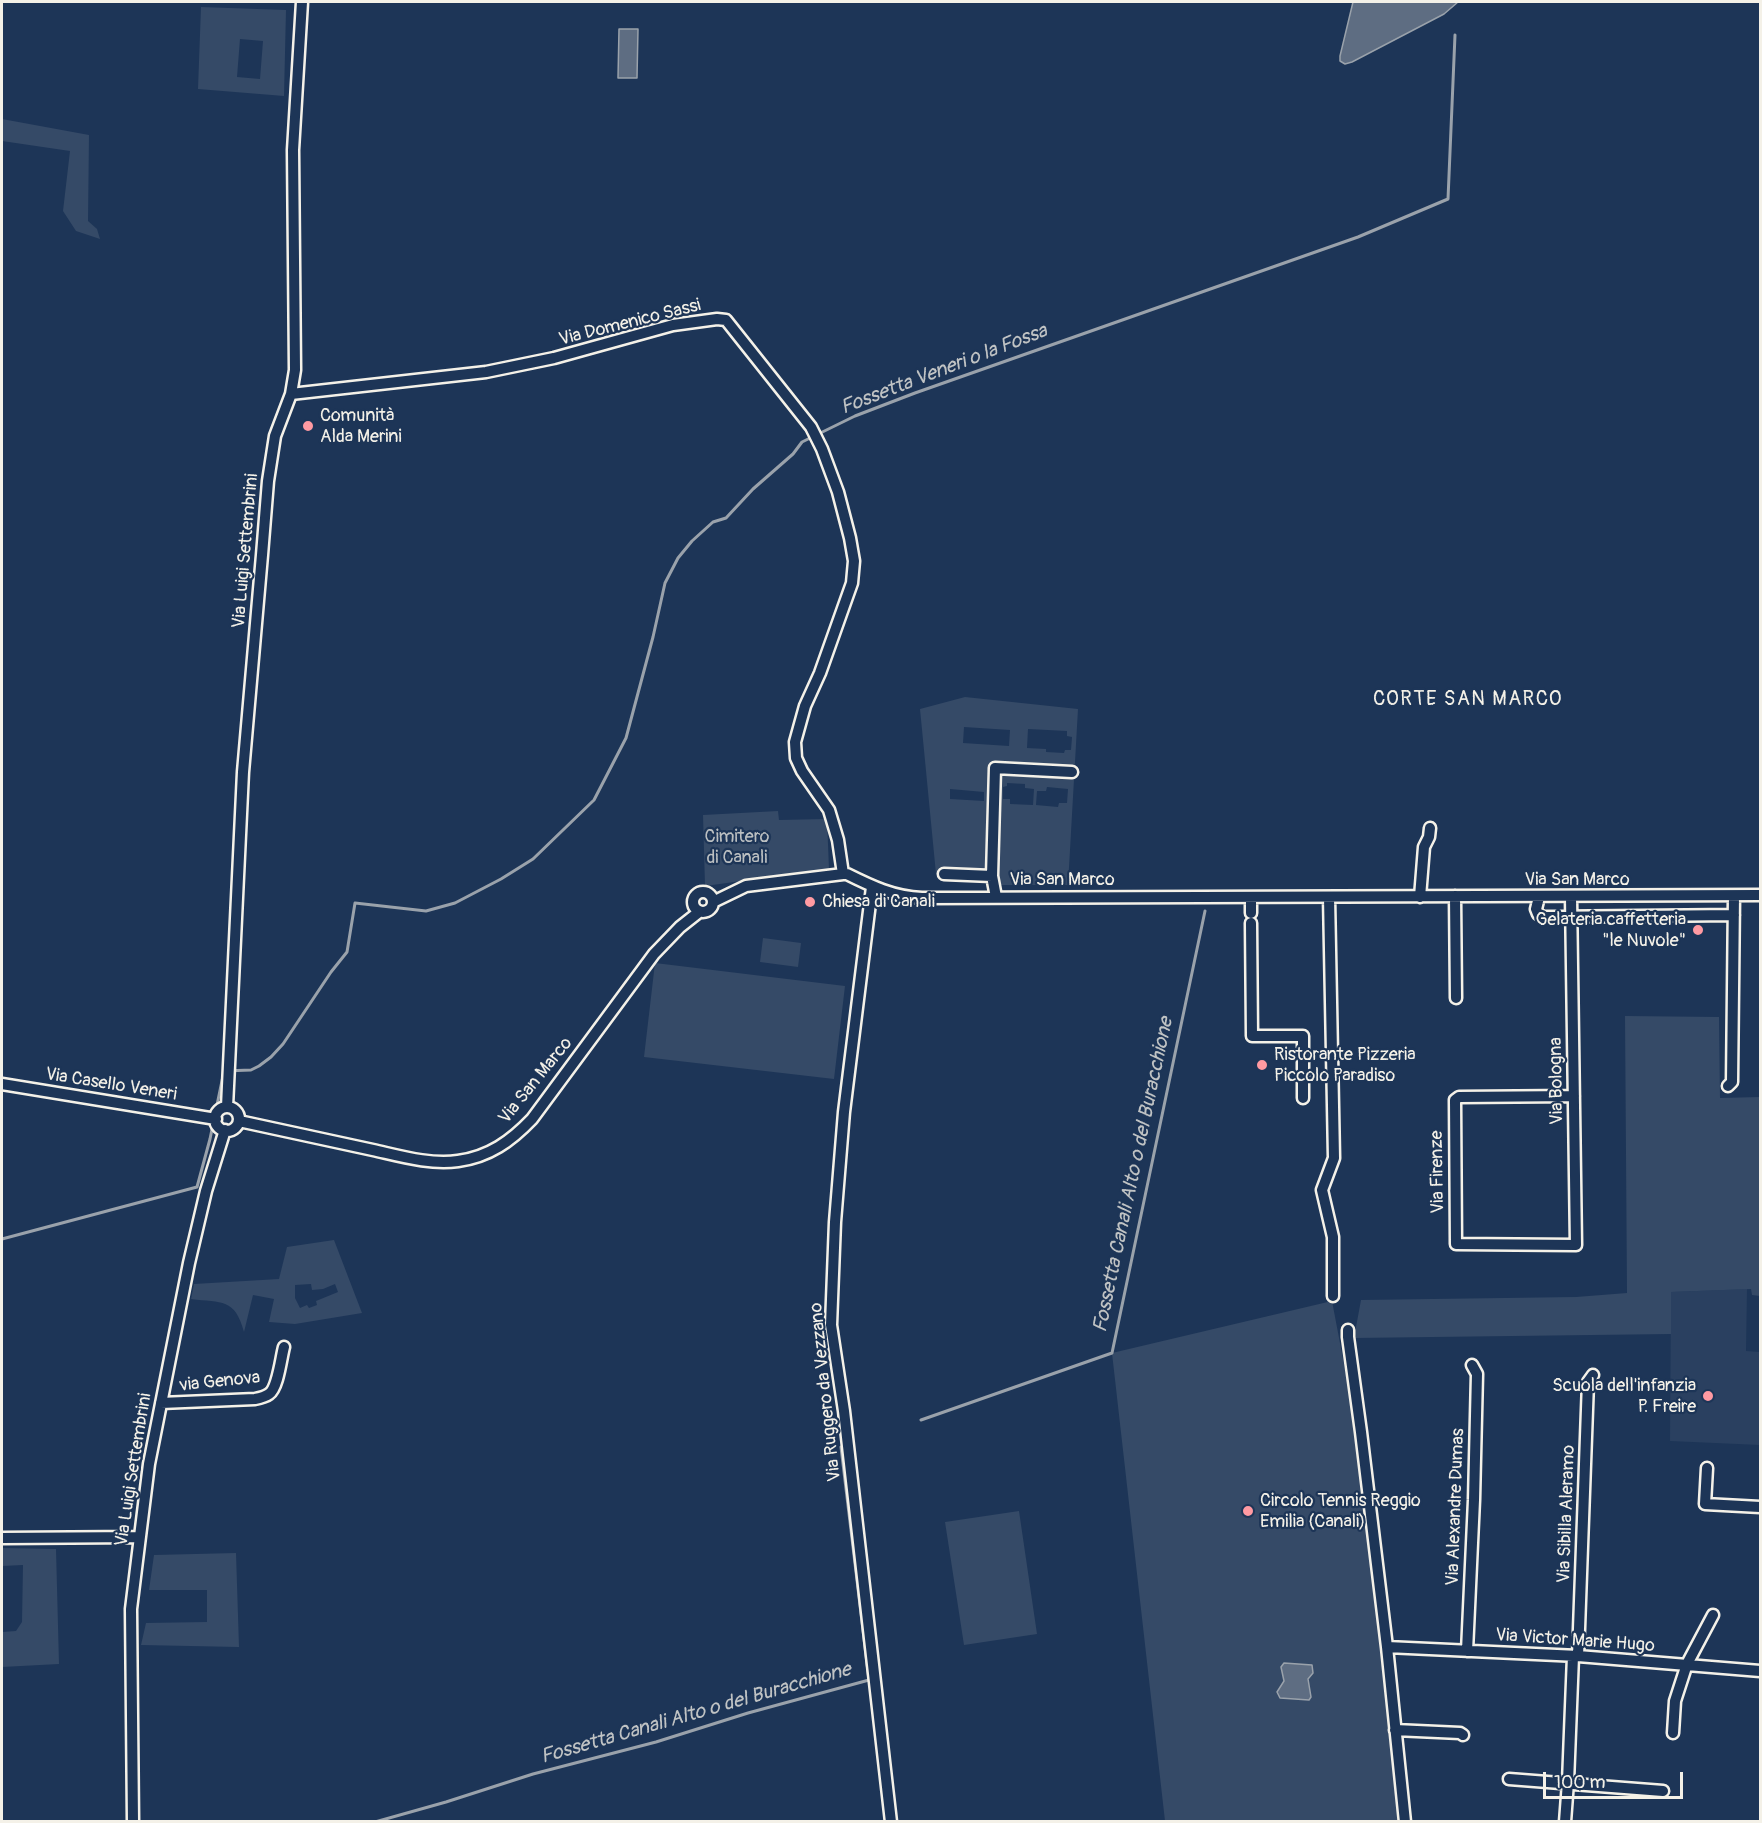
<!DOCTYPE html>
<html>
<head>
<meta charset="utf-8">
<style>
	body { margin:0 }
	#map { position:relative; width:1762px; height:1823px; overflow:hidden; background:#1d3557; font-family:Pangolin,sans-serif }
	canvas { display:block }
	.frame { position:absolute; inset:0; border:3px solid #f4f1e8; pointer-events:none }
	.scale { position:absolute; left:1543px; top:1772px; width:140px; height:27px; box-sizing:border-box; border:3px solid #f4f1e8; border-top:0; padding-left:8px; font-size:18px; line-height:21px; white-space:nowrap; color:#f4f1e8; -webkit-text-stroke:4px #1d3557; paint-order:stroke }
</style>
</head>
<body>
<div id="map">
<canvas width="1762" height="1823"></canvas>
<div class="frame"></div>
<div class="scale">100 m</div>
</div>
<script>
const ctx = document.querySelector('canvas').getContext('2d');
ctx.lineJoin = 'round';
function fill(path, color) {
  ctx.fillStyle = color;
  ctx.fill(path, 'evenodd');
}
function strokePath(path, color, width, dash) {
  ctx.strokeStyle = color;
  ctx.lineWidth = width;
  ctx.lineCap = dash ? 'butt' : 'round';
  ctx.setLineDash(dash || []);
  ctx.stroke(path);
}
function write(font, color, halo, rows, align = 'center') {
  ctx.font = font + ' Pangolin,sans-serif';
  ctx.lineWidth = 4.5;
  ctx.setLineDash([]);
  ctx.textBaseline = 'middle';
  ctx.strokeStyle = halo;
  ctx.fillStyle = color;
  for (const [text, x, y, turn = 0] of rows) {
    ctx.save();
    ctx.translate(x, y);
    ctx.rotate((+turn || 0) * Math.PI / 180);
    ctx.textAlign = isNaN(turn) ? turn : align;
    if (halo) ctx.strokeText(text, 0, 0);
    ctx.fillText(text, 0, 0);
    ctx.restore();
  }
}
const built = new Path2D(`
	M 1747,1289 L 1746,1351 L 1760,1352 L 1760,1445 L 1670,1441 L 1671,1292 Z`);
const green = new Path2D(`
	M 201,7 L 286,10 L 284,96 L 198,89 ZM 240,39 L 263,41 L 260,79 L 237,77 Z
	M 2,119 L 89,135 L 88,221 L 97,229 L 100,239 L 76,231 L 63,211 L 70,151 L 2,141 Z
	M 965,697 L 1078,709 L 1068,885 L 995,885 L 992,876 L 936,874 L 920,709 ZM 964,727 L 1010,730 L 1009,746 L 963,743 ZM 1028,729 L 1067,731 L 1067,736 L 1072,737 L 1071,750 L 1065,750 L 1064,753 L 1046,752 L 1046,749 L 1027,748 ZM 1007,783 L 1025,784 L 1025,788 L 1034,789 L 1033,805 L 1010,804 L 1010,799 L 1003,799 L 1003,787 L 1007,786 ZM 1047,787 L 1068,789 L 1067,803 L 1059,803 L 1058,807 L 1036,805 L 1037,791 L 1046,791 ZM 950,789 L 984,792 L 984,801 L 950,799 Z
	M 778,811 L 779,820 L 827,819 L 829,869 L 705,886 L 703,815 Z
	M 763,938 L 801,943 L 798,967 L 760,962 Z
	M 655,963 L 845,986 L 834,1079 L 644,1057 Z
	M 1625,1016 L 1719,1017 L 1720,1098 L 1760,1097 L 1760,1296 L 1752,1295 L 1751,1289 L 1671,1292 L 1671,1334 L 1354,1338 L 1361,1300 L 1576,1297 L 1627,1293 Z
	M 334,1240 L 362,1313 L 295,1324 L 269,1322 L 274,1299 L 253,1295 L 244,1332 C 235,1298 222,1303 191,1299 L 194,1284 L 279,1279 L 287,1247 ZM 311,1284 L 312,1290 L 323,1289 L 335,1284 L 338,1292 L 316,1301 L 317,1305 L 309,1308 L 307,1305 L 300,1308 L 295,1298 L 295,1285 Z
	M 1332,1301 L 1351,1401 L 1380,1615 L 1390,1735 L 1400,1821 L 1165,1821 L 1112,1353 Z
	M 1019,1511 L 1037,1634 L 964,1645 L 945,1522 Z
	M 2,1548 L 56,1549 L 59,1664 L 2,1667 L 2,1632 L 16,1631 L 22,1622 L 23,1565 L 2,1566 Z
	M 236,1553 L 239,1647 L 141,1645 L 146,1623 L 207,1622 L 207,1590 L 149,1590 L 154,1555 Z`);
const water = new Path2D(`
	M 1353,2 L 1458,2 L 1444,14 L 1352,62 L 1345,64 L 1340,61 L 1340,56 Z
	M 619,29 L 638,29 L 637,78 L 618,78 Z
	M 1284,1663 L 1312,1665 L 1313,1673 L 1308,1679 L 1311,1697 L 1309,1700 L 1280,1698 L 1277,1692 L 1284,1681 L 1281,1667 Z`);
const stream = new Path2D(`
	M 2,1239 L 197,1187 L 210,1139 L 224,1071 L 251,1070 L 259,1066 L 271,1057 L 283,1044 L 331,972 L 347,952 L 355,903 L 426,911 L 455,903 L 501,879 L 533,859 L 594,800 L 626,738 L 653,637 L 665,583 L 678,558 L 692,541 L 713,522 L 726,518 L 753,489 L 793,454 L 802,442 L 855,416 L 915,393 L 1358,237 L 1448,199 L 1455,35
	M 921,1420 L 1112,1353 L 1205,911
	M 375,1822 L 446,1802 L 533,1774 L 656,1742 L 748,1713 L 869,1680 L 841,1447`);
const minor = new Path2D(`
	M 291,394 L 486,372 L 554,358 L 673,325 L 717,319 L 726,320 L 811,427 L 822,449 L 838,492 L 850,538 L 854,561 L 852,583 L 820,673 L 805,706 L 795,742 L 796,758 L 802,771 L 829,810 L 838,840 L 843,874
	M 944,874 L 992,876 L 996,897
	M 992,876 L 995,768 L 1072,772
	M 872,887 L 844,1112 L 835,1222 L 831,1325 L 844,1411 L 891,1822
	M693 902a10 10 0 1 1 20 0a10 10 0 1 1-20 0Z
	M 1455,896 L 1456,998
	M 1329,897 L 1334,1158 L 1322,1190 L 1333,1237 L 1333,1296
	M 1420,897 L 1424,847 L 1429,837 L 1430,828
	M 1539,897 L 1536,909 L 1538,914 L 1543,917 L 1734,915
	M 1571,897 L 1576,1245 L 1456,1244 L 1455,1100 L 1459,1097 L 1574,1096
	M 713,902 L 746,886 L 843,874 L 847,874 C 871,886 894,897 922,898 L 1760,895
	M 1251,913 L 1251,897
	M 1251,923 L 1252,1036 L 1303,1036 L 1303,1098
	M 2,1084 L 216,1119
	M 1728,1086 L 1732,1082 L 1734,896
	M 227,1107 L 243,772 L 262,555 L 268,481 L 275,436 L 291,394 L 295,370 L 293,150 L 302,2
	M215 1119a12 12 0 1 1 24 0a12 12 0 1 1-24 0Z
	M 239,1121 C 284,1131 328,1140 373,1150 C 400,1156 430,1165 458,1161 C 489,1157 511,1141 532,1119 L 654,954 L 680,927 L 699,912
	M 1348,1330 L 1348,1337 L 1361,1432 L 1387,1647
	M 161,1403 L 255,1399 C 260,1398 265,1397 269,1394 C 278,1388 281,1358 284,1347
	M 1707,1468 L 1705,1504 L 1760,1507
	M 2,1538 L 140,1537
	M 1467,1651 L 1474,1500 L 1477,1374 L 1472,1365
	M 1578,1656 L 1588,1382 L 1593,1375
	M 1395,1730 L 1460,1733 L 1463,1735
	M 1673,1733 L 1675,1701 L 1687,1664 L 1713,1615
	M 1509,1779 L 1663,1791
	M 133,1822 L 131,1609 L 149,1464 L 189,1263 L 206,1191 L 225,1130
	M 1405,1822 L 1387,1647 L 1578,1656 L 1760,1671
	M 1565,1822 L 1568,1782 L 1573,1656`);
const markers = [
	[308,426,6,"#ff9aa2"],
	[810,902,6,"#ff9aa2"],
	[1698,930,6,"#ff9aa2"],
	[1262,1065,6,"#ff9aa2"],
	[1708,1396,6,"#ff9aa2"],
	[1248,1511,6,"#ff9aa2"]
];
const streetNames = [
	["Via Domenico Sassi",630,323,-14],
	["Via Luigi Settembrini",246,551,-85],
	["Via San Marco",1062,880],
	["Via San Marco",1577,880],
	["Via San Marco",536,1081,-51],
	["Via Bologna",1557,1081,-91],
	["Via Casello Veneri",111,1085,9],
	["Via Firenze",1438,1172,-91],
	["via Genova",220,1382,-6],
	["Via Ruggero da Vezzano",826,1392,-96],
	["Via Luigi Settembrini",134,1470,-81],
	["Via Alexandre Dumas",1456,1507,-88],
	["Via Sibilla Aleramo",1567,1514,-88],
	["Via Victor Marie Hugo",1575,1641,4]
];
const poiNames = [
	["Comunità",320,416],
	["Alda Merini",320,437],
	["Chiesa di Canali",822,902],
	["Gelateria caffetteria",1686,920,"right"],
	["\"le Nuvole\"",1686,941,"right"],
	["Ristorante Pizzeria",1274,1055],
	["Piccolo Paradiso",1274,1076],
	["Scuola dell'infanzia",1696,1386,"right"],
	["P. Freire",1696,1407,"right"],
	["Circolo Tennis Reggio",1260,1501],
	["Emilia (Canali)",1260,1522]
];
const parkNames = [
	["Cimitero",737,837],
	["di Canali",737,858]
];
const waterNames = [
	["Fossetta Veneri o la Fossa",944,370,-21],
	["Fossetta Canali Alto o del Buracchione",1134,1175,-78],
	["Fossetta Canali Alto o del Buracchione",696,1714,-16]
];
const neighbourhoodNames = [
	["CORTE SAN MARCO",1468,700]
];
fill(built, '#2a4060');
fill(green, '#354a67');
fill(water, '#5e6d82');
strokePath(water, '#9aa2ab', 1.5);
strokePath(stream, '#9aa2ab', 3);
strokePath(minor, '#f4f1e8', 15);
strokePath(minor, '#1d3557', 10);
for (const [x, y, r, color] of markers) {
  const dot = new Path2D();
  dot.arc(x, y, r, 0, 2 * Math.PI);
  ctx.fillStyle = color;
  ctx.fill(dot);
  strokePath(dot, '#1d3557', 2);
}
write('18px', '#f4f1e8', '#1d3557', streetNames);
write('18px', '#f4f1e8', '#1d3557', poiNames, 'left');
write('18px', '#bbbfc1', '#1d3557', parkNames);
write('italic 20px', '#c0c3c4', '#1d3557', waterNames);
ctx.letterSpacing = '1.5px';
write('20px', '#f4f1e8', '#1d3557', neighbourhoodNames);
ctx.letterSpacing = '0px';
</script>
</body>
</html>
